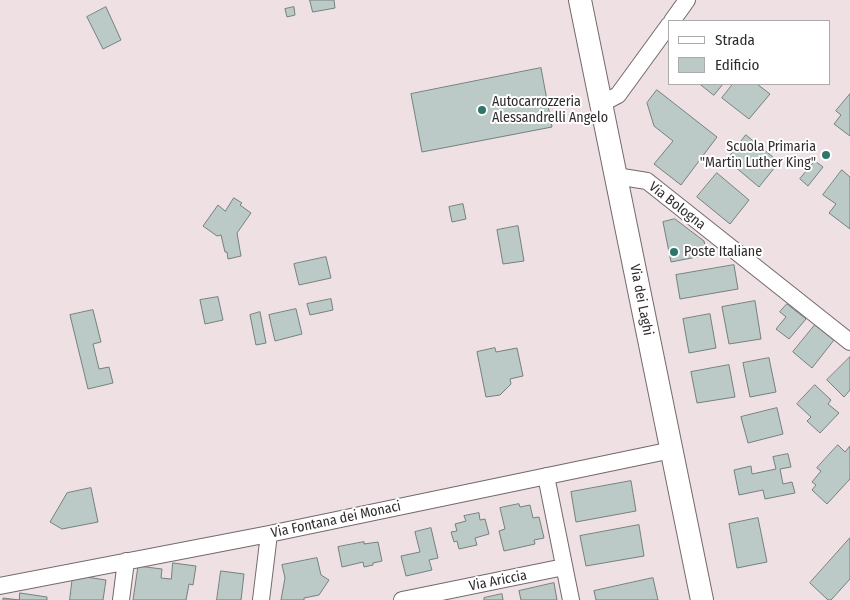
<!DOCTYPE html>
<html>
<head>
<meta charset="utf-8">
<style>
	body { margin:0 }
	#map { position:relative; width:850px; height:600px; overflow:hidden; background:#eee0e3; font-family:"Fira Sans Condensed",sans-serif }
	canvas { display:block }
	.legend { position:absolute; left:668px; top:20px; width:162px; height:65px; box-sizing:border-box; background:#fff; border:1px solid #acaaab; margin:0; padding:6px 9px; list-style:none; font-size:15px; color:#302b2c }
	.legend li { display:flex; align-items:center; gap:10px; height:25px }
	.legend b { width:25px; border:1px solid #acaaab }
</style>
</head>
<body>
<div id="map">
<canvas width="850" height="600"></canvas>
<ul class="legend">
<li><b style="height:6px;background:#fff"></b>Strada</li>
<li><b style="height:14px;background:#bccac7"></b>Edificio</li>
</ul>
</div>
<script>
const ctx = document.querySelector('canvas').getContext('2d');
ctx.lineJoin = 'round';
function fill(path, color) {
  ctx.fillStyle = color;
  ctx.fill(path, 'evenodd');
}
function strokePath(path, color, width, dash) {
  ctx.strokeStyle = color;
  ctx.lineWidth = width;
  ctx.lineCap = dash ? 'butt' : 'round';
  ctx.setLineDash(dash || []);
  ctx.stroke(path);
}
function write(font, color, halo, rows, align = 'center') {
  ctx.font = font + ' "Fira Sans Condensed",sans-serif';
  ctx.lineWidth = 4;
  ctx.setLineDash([]);
  ctx.textBaseline = 'middle';
  ctx.strokeStyle = halo;
  ctx.fillStyle = color;
  for (const [text, x, y, turn = 0] of rows) {
    ctx.save();
    ctx.translate(x, y);
    ctx.rotate((+turn || 0) * Math.PI / 180);
    ctx.textAlign = isNaN(turn) ? turn : align;
    if (halo) ctx.strokeText(text, 0, 0);
    ctx.fillText(text, 0, 0);
    ctx.restore();
  }
}
const building = new Path2D(`
	M 310,0 L 334,0 L 335,8 L 313,12 Z
	M 106,7 L 121,40 L 103,49 L 87,17 Z
	M 294,7 L 295,15 L 287,17 L 285,9 Z
	M 541,68 L 552,127 L 422,152 L 411,94 Z
	M 700,84 L 723,84 L 714,95 Z
	M 733,84 L 757,84 L 770,94 L 749,119 L 722,98 Z
	M 657,90 L 717,137 L 681,185 L 654,164 L 673,141 L 654,126 L 647,103 Z
	M 850,94 L 850,136 L 834,124 L 841,115 L 836,111 Z
	M 746,135 L 779,162 L 759,187 L 727,160 Z
	M 815,161 L 823,167 L 808,186 L 800,179 Z
	M 842,170 L 850,177 L 850,229 L 829,213 L 836,204 L 823,195 Z
	M 717,173 L 749,200 L 730,224 L 697,197 Z
	M 234,198 L 242,203 L 240,205 L 251,213 L 237,233 L 241,256 L 228,259 L 227,252 L 225,252 L 221,235 L 217,236 L 203,226 L 218,205 L 225,211 Z
	M 463,204 L 466,219 L 452,222 L 449,207 Z
	M 675,219 L 704,241 L 707,255 L 671,262 L 663,222 Z
	M 518,226 L 524,261 L 503,264 L 497,230 Z
	M 326,257 L 331,278 L 299,285 L 294,264 Z
	M 734,265 L 738,289 L 680,299 L 676,275 Z
	M 218,297 L 223,320 L 205,324 L 200,300 Z
	M 331,299 L 333,310 L 310,315 L 307,304 Z
	M 755,301 L 761,339 L 729,344 L 722,307 Z
	M 787,304 L 806,319 L 789,339 L 776,329 L 786,317 L 780,312 Z
	M 296,309 L 302,334 L 275,341 L 269,315 Z
	M 93,310 L 101,342 L 93,344 L 99,369 L 109,367 L 113,383 L 88,389 L 70,315 Z
	M 260,312 L 266,343 L 256,345 L 250,315 Z
	M 710,314 L 716,348 L 689,353 L 683,319 Z
	M 815,325 L 834,340 L 812,368 L 793,352 Z
	M 495,348 L 496,352 L 517,348 L 523,376 L 510,379 L 511,384 L 500,395 L 486,397 L 477,352 Z
	M 850,357 L 850,390 L 844,397 L 827,380 Z
	M 769,358 L 776,392 L 750,397 L 743,363 Z
	M 729,365 L 735,397 L 697,403 L 691,372 Z
	M 815,385 L 831,400 L 828,404 L 839,413 L 820,433 L 807,421 L 811,417 L 797,404 Z
	M 777,408 L 783,434 L 748,443 L 741,417 Z
	M 838,445 L 845,452 L 850,446 L 850,479 L 827,504 L 812,490 L 816,485 L 812,482 L 821,471 L 817,468 Z
	M 788,454 L 791,467 L 780,469 L 783,484 L 792,482 L 795,493 L 765,499 L 763,490 L 739,495 L 734,470 L 751,466 L 752,474 L 776,469 L 773,457 Z
	M 631,481 L 636,511 L 576,522 L 571,492 Z
	M 91,488 L 98,522 L 62,529 L 50,522 L 67,493 Z
	M 519,504 L 520,507 L 530,505 L 533,518 L 539,517 L 544,538 L 534,540 L 535,544 L 504,551 L 499,531 L 505,529 L 500,508 Z
	M 479,513 L 480,520 L 485,519 L 489,534 L 475,538 L 477,545 L 459,549 L 457,541 L 454,542 L 451,532 L 457,531 L 455,524 L 466,521 L 464,516 Z
	M 758,518 L 767,562 L 737,568 L 729,524 Z
	M 639,525 L 644,556 L 586,566 L 580,536 Z
	M 431,528 L 438,558 L 429,560 L 432,570 L 406,576 L 401,556 L 420,552 L 415,532 Z
	M 850,538 L 850,579 L 831,600 L 828,600 L 810,583 Z
	M 364,542 L 364,544 L 378,542 L 382,561 L 373,563 L 373,565 L 364,567 L 363,562 L 342,567 L 338,547 Z
	M 317,558 L 321,575 L 329,580 L 319,595 L 304,598 L 304,600 L 281,600 L 285,578 L 282,565 Z
	M 173,563 L 196,566 L 193,585 L 189,584 L 186,600 L 133,600 L 138,566 L 162,569 L 161,578 L 171,579 Z
	M 221,571 L 244,574 L 241,600 L 217,600 Z
	M 73,575 L 106,580 L 103,600 L 70,600 Z
	M 653,578 L 658,600 L 596,600 L 594,591 Z
	M 554,583 L 557,600 L 521,600 L 519,591 Z
	M 20,593 L 47,597 L 47,600 L 3,600 L 3,598 L 19,600 Z
	M 502,594 L 503,600 L 484,600 L 484,598 Z`);
const street = new Path2D(`
	M 672,21 L 687,0
	M 601,104 L 618,95 L 669,25
	M 616,176 L 647,181 L 850,342
	M 546,476 L 571,600
	M 0,586 L 269,534 L 672,450
	M 121,600 L 126,561
	M 261,600 L 269,534
	M 402,600 L 564,567`);
const secondary = new Path2D(`
	M 580,0 L 702,600`);
const markers = [
	[482,110,5,"#307569"],
	[826,155,5,"#307569"],
	[674,252,5,"#307569"]
];
const poiNames = [
	["Autocarrozzeria",492,102],
	["Alessandrelli Angelo",492,118],
	["Scuola Primaria",816,147,"right"],
	["\"Martin Luther King\"",816,163,"right"],
	["Poste Italiane",684,252]
];
const streetNames = [
	["Via Bologna",677,206,38],
	["Via dei Laghi",641,300,79],
	["Via Fontana dei Monaci",336,520,-12],
	["Via Ariccia",498,581,-11]
];
fill(building, '#bccac7');
strokePath(building, '#74817e', 1);
strokePath(street, '#74696c', 18);
strokePath(secondary, '#74696c', 24);
strokePath(street, '#fff', 16);
strokePath(secondary, '#fff', 22);
for (const [x, y, r, color] of markers) {
  const dot = new Path2D();
  dot.arc(x, y, r, 0, 2 * Math.PI);
  ctx.fillStyle = color;
  ctx.fill(dot);
  strokePath(dot, '#fff', 2);
}
write('14px', '#302b2c', '#fff', poiNames, 'left');
write('14px', '#302b2c', '#fff', streetNames);
</script>
</body>
</html>
